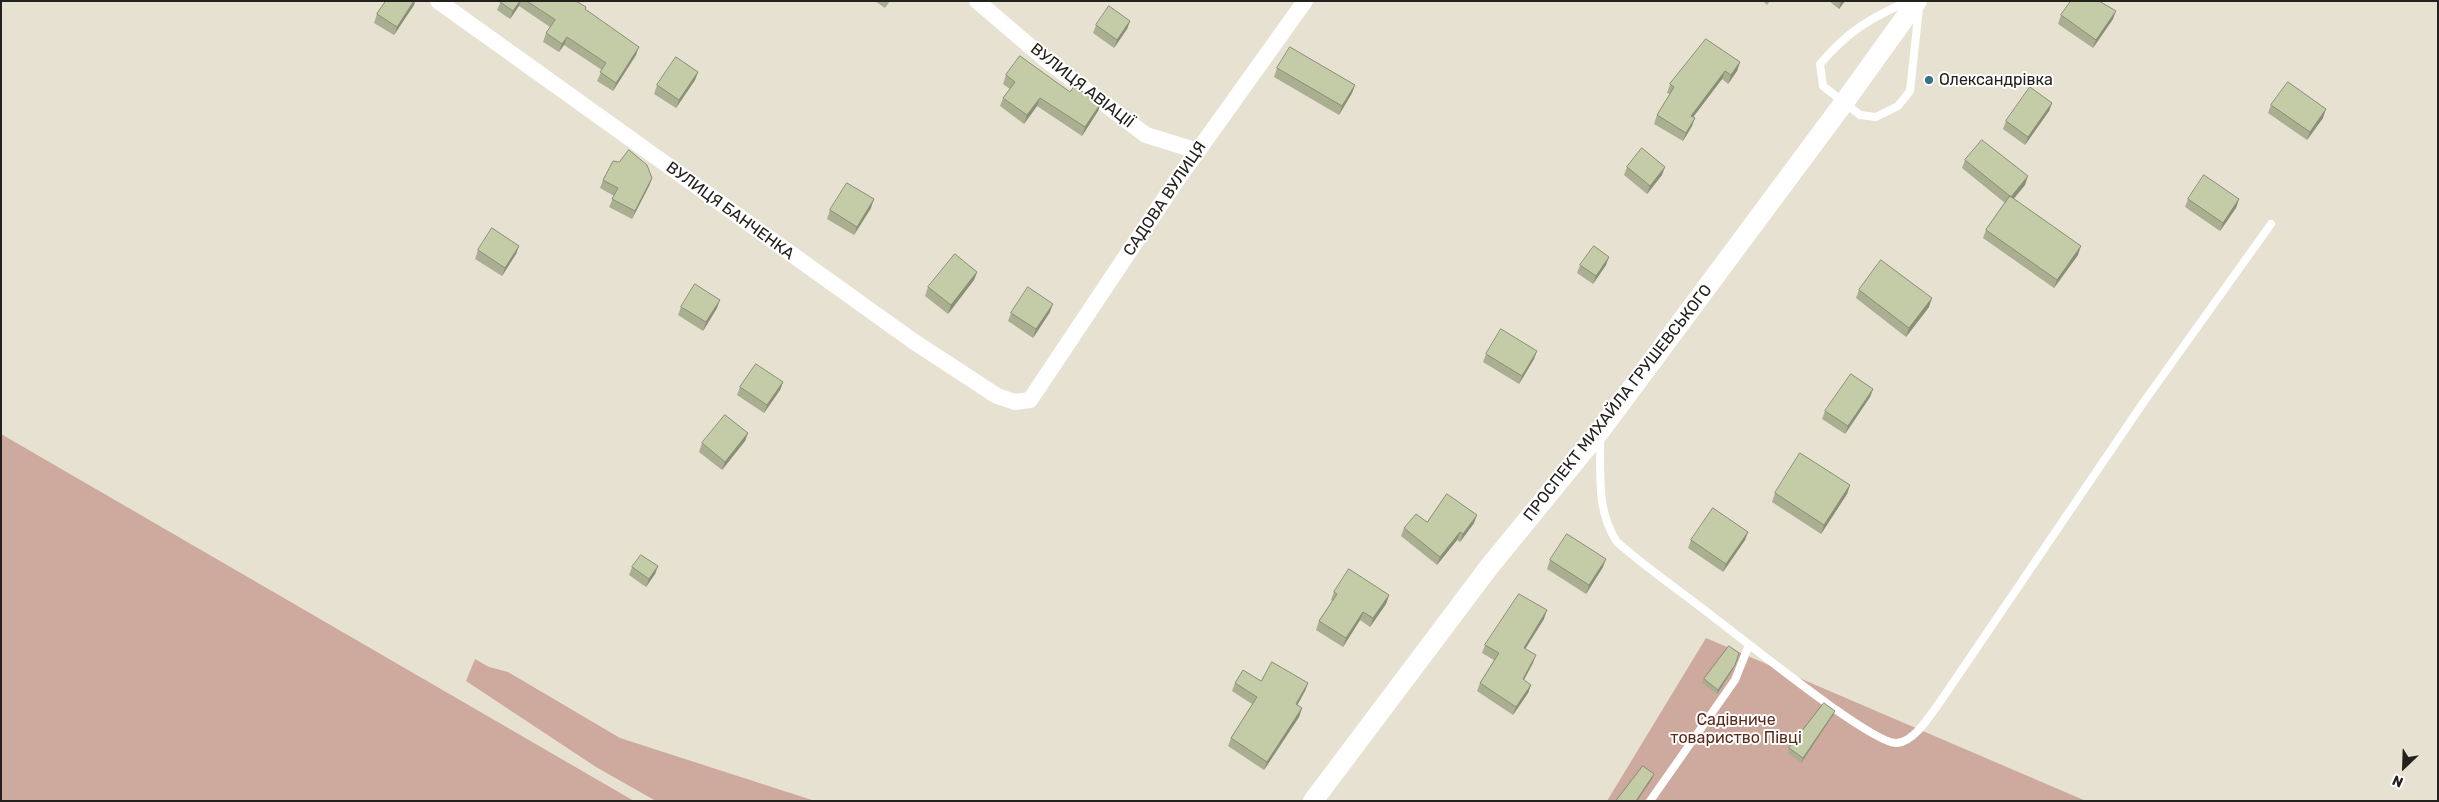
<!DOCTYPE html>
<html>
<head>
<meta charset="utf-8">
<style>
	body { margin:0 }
	#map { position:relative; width:2439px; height:802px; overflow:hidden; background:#e7e1d2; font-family:Rubik,sans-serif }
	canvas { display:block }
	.frame { position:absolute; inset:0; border:2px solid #23211c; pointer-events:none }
	.north { position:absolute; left:2379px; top:742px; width:50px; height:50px; -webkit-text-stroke:4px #fff; paint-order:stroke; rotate:204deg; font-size:14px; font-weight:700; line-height:20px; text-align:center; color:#23211c }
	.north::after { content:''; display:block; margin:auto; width:18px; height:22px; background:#23211c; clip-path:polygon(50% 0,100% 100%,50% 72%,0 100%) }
</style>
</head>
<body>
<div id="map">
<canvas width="2439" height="802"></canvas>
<div class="frame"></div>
<div class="north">N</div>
</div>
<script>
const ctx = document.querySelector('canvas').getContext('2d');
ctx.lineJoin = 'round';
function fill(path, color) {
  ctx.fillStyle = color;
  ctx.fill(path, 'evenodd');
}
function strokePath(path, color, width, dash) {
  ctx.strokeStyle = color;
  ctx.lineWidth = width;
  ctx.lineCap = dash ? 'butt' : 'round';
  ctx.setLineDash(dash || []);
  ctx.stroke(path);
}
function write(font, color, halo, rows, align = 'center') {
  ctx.font = font + ' Rubik,sans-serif';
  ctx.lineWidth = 4;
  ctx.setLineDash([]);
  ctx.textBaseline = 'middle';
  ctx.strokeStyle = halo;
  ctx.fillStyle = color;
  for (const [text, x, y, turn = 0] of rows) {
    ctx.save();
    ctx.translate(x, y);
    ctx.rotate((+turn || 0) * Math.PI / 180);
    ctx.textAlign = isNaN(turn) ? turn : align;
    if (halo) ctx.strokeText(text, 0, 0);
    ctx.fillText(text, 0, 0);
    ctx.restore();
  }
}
const green = new Path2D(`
	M 1,434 L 634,801 L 1,801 Z
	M 1706,638 L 2086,801 L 1607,801 Z
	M 475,659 L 489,667 L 508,672 L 620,738 L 815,801 L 656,801 L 596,767 L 466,681 Z`);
const service = new Path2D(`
	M 1908,1 C 1869,19 1848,31 1820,64 L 1823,86 L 1860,115 L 1876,117 L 1898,106 L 1910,91 L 1919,8
	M 1600,438 C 1601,474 1596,511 1617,542 C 1649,570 1683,593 1716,619 C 1743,639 1873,745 1897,743 C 1916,741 1932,712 1942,699 L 2143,403 L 2271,224
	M 1650,801 L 1735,680 L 1749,645`);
const minor = new Path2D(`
	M 438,1 L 913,341 L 997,396 L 1015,402 L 1030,400 L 1177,180 L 1305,1
	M 977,1 L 1045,59 L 1146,135 L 1198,151`);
const tertiary = new Path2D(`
	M 1313,801 L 1489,567 L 1600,431 L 1843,104 L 1917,1`);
const wall = new Path2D(`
	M 386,1 L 415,1 L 414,5 L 394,35 L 374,23 L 377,14 Z
	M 501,1 L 576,1 L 636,55 L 613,91 L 597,81 L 602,70 L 564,45 L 559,52 L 543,42 L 546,33 L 550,27 L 519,6 L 510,19 L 497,10 Z
	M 875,1 L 890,1 L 885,8 Z
	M 1763,1 L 1770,1 L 1767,5 Z
	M 1829,1 L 1845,1 L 1839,9 Z
	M 2061,15 L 2113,19 L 2093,48 L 2058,24 Z
	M 1130,21 L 1127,29 L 1114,48 L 1093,33 L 1096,25 Z
	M 1740,62 L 1737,71 L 1728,84 L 1722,79 L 1693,117 L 1692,126 L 1683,141 L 1654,124 L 1657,115 L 1670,94 L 1667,93 L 1670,84 Z
	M 1277,68 L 1355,85 L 1352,93 L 1339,115 L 1274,77 Z
	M 698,72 L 695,80 L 676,108 L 654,94 L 657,85 Z
	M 1006,75 L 1070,92 L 1101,103 L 1098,111 L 1082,136 L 1037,106 L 1024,124 L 1000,106 L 1003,98 L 1010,89 L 1003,84 Z
	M 2052,103 L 2049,111 L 2025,145 L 2003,129 L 2006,121 Z
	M 2271,105 L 2323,118 L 2307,140 L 2268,113 Z
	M 1965,160 L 2025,185 L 2014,199 L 2078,255 L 2054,288 L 1983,238 L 1986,230 L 2005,203 L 1962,168 Z
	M 1627,167 L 1662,175 L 1647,194 L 1624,175 Z
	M 652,178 L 649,186 L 632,219 L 609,207 L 614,196 L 600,188 L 603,180 Z
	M 2188,199 L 2239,199 L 2236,208 L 2220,231 L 2185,207 Z
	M 871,208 L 854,235 L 827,219 L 830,210 Z
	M 519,246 L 516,254 L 502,276 L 475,259 L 478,250 Z
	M 1580,265 L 1606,265 L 1593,284 L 1577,273 Z
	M 977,272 L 974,280 L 948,314 L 925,296 L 928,287 Z
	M 1859,290 L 1929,307 L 1906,337 L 1856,298 Z
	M 681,307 L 717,308 L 703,331 L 678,315 Z
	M 1050,312 L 1033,338 L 1008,321 L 1011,313 Z
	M 1486,354 L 1534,359 L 1519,384 L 1483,362 Z
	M 783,382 L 780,390 L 764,413 L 737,395 L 740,387 Z
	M 1873,389 L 1870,397 L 1845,434 L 1822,419 L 1825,411 Z
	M 748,433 L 745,441 L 722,470 L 699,452 L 702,443 Z
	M 1850,485 L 1847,494 L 1821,534 L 1772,502 L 1775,493 Z
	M 1427,522 L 1474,523 L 1460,542 L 1457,540 L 1437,565 L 1401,536 L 1404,528 Z
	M 1748,532 L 1745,540 L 1723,572 L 1688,548 L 1691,540 Z
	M 1550,560 L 1603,567 L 1586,594 L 1547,569 Z
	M 658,566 L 655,574 L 646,587 L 629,575 L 632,567 Z
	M 1334,592 L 1389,595 L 1386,604 L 1370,627 L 1360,620 L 1343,647 L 1316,630 L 1319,621 L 1332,601 L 1331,600 Z
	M 1544,619 L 1525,648 L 1533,663 L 1524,680 L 1531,685 L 1528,693 L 1513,715 L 1477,691 L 1480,683 L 1494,660 L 1482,653 L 1485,645 Z
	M 1733,669 L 1717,694 L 1702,683 L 1704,679 Z
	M 1261,681 L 1308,683 L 1305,691 L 1297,705 L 1302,708 L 1299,717 L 1264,770 L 1228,746 L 1231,738 L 1252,704 L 1232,691 L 1235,683 Z
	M 1835,711 L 1833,715 L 1801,763 L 1788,753 L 1789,748 Z`);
const shadedWall = new Path2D(`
	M 414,1 L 415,1 L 414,5 L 394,35 L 397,27 Z
	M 520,1 L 521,1 L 519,6 L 510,19 L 513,11 Z
	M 1841,1 L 1845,1 L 1839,9 Z
	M 2116,11 L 2113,19 L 2093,48 L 2096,40 Z
	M 1130,21 L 1127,29 L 1114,48 L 1117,40 Z
	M 567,37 L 564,45 L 559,52 L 562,44 Z
	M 639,47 L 636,55 L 613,91 L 616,83 Z
	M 1740,62 L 1737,71 L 1728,84 L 1731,75 Z
	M 1725,71 L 1722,79 L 1688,124 L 1691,116 Z
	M 698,72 L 695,80 L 676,108 L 679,100 Z
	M 1355,85 L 1352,93 L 1339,115 L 1342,106 Z
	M 1040,98 L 1037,106 L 1024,124 L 1027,115 Z
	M 1101,103 L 1098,111 L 1082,136 L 1085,127 Z
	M 2052,103 L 2049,111 L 2025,145 L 2028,137 Z
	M 2326,109 L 2323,118 L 2307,140 L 2310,132 Z
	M 1695,118 L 1692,126 L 1683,141 L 1686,133 Z
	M 1665,167 L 1662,175 L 1647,194 L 1650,186 Z
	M 2028,176 L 2025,185 L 2008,205 L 2011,197 Z
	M 652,178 L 649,186 L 632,219 L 635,211 Z
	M 874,199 L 871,208 L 854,235 L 857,227 Z
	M 2239,199 L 2236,208 L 2220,231 L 2223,223 Z
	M 519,246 L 516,254 L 502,276 L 505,268 Z
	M 2081,246 L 2078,255 L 2054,288 L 2057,280 Z
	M 1609,257 L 1606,265 L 1593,284 L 1596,276 Z
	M 977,272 L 974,280 L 948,314 L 951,305 Z
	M 1932,298 L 1929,307 L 1906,337 L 1909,328 Z
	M 720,300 L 717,308 L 703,331 L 706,322 Z
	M 1053,304 L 1050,312 L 1033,338 L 1036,329 Z
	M 1537,351 L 1534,359 L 1519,384 L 1522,376 Z
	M 783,382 L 780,390 L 764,413 L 767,405 Z
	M 1873,389 L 1870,397 L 1845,434 L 1848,426 Z
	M 748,433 L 745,441 L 722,470 L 725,462 Z
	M 1850,485 L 1847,494 L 1821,534 L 1824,525 Z
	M 1477,515 L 1474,523 L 1460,542 L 1463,534 Z
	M 1460,532 L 1457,540 L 1437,565 L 1440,557 Z
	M 1748,532 L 1745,540 L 1723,572 L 1726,564 Z
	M 1606,559 L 1603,567 L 1586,594 L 1589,585 Z
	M 658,566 L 655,574 L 646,587 L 649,579 Z
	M 1389,595 L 1386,604 L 1370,627 L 1373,618 Z
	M 1547,610 L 1544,619 L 1521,656 L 1524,648 Z
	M 1363,612 L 1360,620 L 1343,647 L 1346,638 Z
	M 1739,653 L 1733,669 L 1717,694 L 1718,690 Z
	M 1536,655 L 1533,663 L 1519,688 L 1523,679 Z
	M 1308,683 L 1305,691 L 1293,713 L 1296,704 Z
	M 1531,685 L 1528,693 L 1513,715 L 1516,707 Z
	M 1302,708 L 1299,717 L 1264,770 L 1267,762 Z
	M 1835,711 L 1833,715 L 1801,763 L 1803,758 Z
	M 1654,774 L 1652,779 L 1637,801 L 1636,801 Z`);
const building = new Path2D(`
	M 386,1 L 414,1 L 397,27 L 377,14 Z
	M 501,1 L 520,1 L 513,11 L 500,2 Z
	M 527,1 L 576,1 L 586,7 L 585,9 L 639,47 L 616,83 L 600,72 L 606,63 L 567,37 L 562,44 L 546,33 L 555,20 Z
	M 2071,1 L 2099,1 L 2116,11 L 2096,40 L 2061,15 Z
	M 1109,6 L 1130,21 L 1117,40 L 1096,25 Z
	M 1706,39 L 1740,62 L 1731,75 L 1725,71 L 1691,116 L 1695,118 L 1686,133 L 1657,115 L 1674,87 L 1670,84 Z
	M 1290,47 L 1355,85 L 1342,106 L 1277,68 Z
	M 1020,56 L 1070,92 L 1074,86 L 1101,103 L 1085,127 L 1040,98 L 1027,115 L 1003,98 L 1015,82 L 1006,75 Z
	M 676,57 L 698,72 L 679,100 L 657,85 Z
	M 2288,82 L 2326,109 L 2310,132 L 2271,105 Z
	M 2030,87 L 2052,103 L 2028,137 L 2006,121 Z
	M 1982,140 L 2028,176 L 2011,197 L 1965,160 Z
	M 1642,148 L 1665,167 L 1650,186 L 1627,167 Z
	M 629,150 L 647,165 L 652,178 L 635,211 L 612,199 L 618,188 L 603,180 L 613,161 L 619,162 Z
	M 2204,175 L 2239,199 L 2223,223 L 2188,199 Z
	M 847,183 L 874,199 L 857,227 L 830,210 Z
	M 2010,196 L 2081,246 L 2057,280 L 1986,230 Z
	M 492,228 L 519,246 L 505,268 L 478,250 Z
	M 1594,246 L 1609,257 L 1596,276 L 1580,265 Z
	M 955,254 L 977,272 L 951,305 L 928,287 Z
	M 1881,260 L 1932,298 L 1909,328 L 1859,290 Z
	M 695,284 L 720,300 L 706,322 L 681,307 Z
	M 1028,287 L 1053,304 L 1036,329 L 1011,313 Z
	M 1501,329 L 1537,351 L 1522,376 L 1486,354 Z
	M 756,364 L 783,382 L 767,405 L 740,387 Z
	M 1851,374 L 1873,389 L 1848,426 L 1825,411 Z
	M 725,415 L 748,433 L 725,462 L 702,443 Z
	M 1800,453 L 1850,485 L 1824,525 L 1775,493 Z
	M 1447,494 L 1477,515 L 1463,534 L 1460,532 L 1440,557 L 1404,528 L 1416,514 L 1427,522 Z
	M 1713,508 L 1748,532 L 1726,564 L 1691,540 Z
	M 1567,534 L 1606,559 L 1589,585 L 1550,560 Z
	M 641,555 L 658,566 L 649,579 L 632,567 Z
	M 1349,569 L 1389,595 L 1373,618 L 1363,612 L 1346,638 L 1319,621 L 1337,594 L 1334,592 Z
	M 1519,594 L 1547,610 L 1524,648 L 1536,655 L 1523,679 L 1531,685 L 1516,707 L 1480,683 L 1499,653 L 1485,645 Z
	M 1729,646 L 1739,653 L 1735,665 L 1718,690 L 1704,679 Z
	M 1272,662 L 1308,683 L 1296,704 L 1302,708 L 1267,762 L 1231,738 L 1257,697 L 1235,683 L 1243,670 L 1261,681 Z
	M 1824,703 L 1835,711 L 1803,758 L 1789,748 Z
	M 1643,766 L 1654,774 L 1636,801 L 1616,801 Z`);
const markers = [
	[1929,80,5,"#347288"]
];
const poiNames = [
	["Олександрівка",1939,80]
];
const streetNames = [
	["ВУЛИЦЯ АВІАЦІЇ",1082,86,38],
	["САДОВА ВУЛИЦЯ",1165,199,-56],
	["ВУЛИЦЯ БАНЧЕНКА",730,211,36],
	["ПРОСПЕКТ МИХАЙЛА ГРУШЕВСЬКОГО",1618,403,-52]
];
const parkNames = [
	["Садівниче",1736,720],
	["товариство Півці",1736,738]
];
fill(green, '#cda99e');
strokePath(service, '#fff', 8);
strokePath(minor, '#fff', 16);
strokePath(tertiary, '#fff', 20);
fill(wall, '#a9af90');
fill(shadedWall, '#898f75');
fill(building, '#c4cca7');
strokePath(building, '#898f75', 1);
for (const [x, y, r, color] of markers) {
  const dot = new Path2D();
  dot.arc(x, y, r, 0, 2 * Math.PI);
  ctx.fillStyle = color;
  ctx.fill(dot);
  strokePath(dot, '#fff', 2);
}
write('16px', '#23211c', '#fff', poiNames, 'left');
write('16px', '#23211c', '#fff', streetNames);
write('16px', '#5c2818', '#fff', parkNames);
</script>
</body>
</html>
